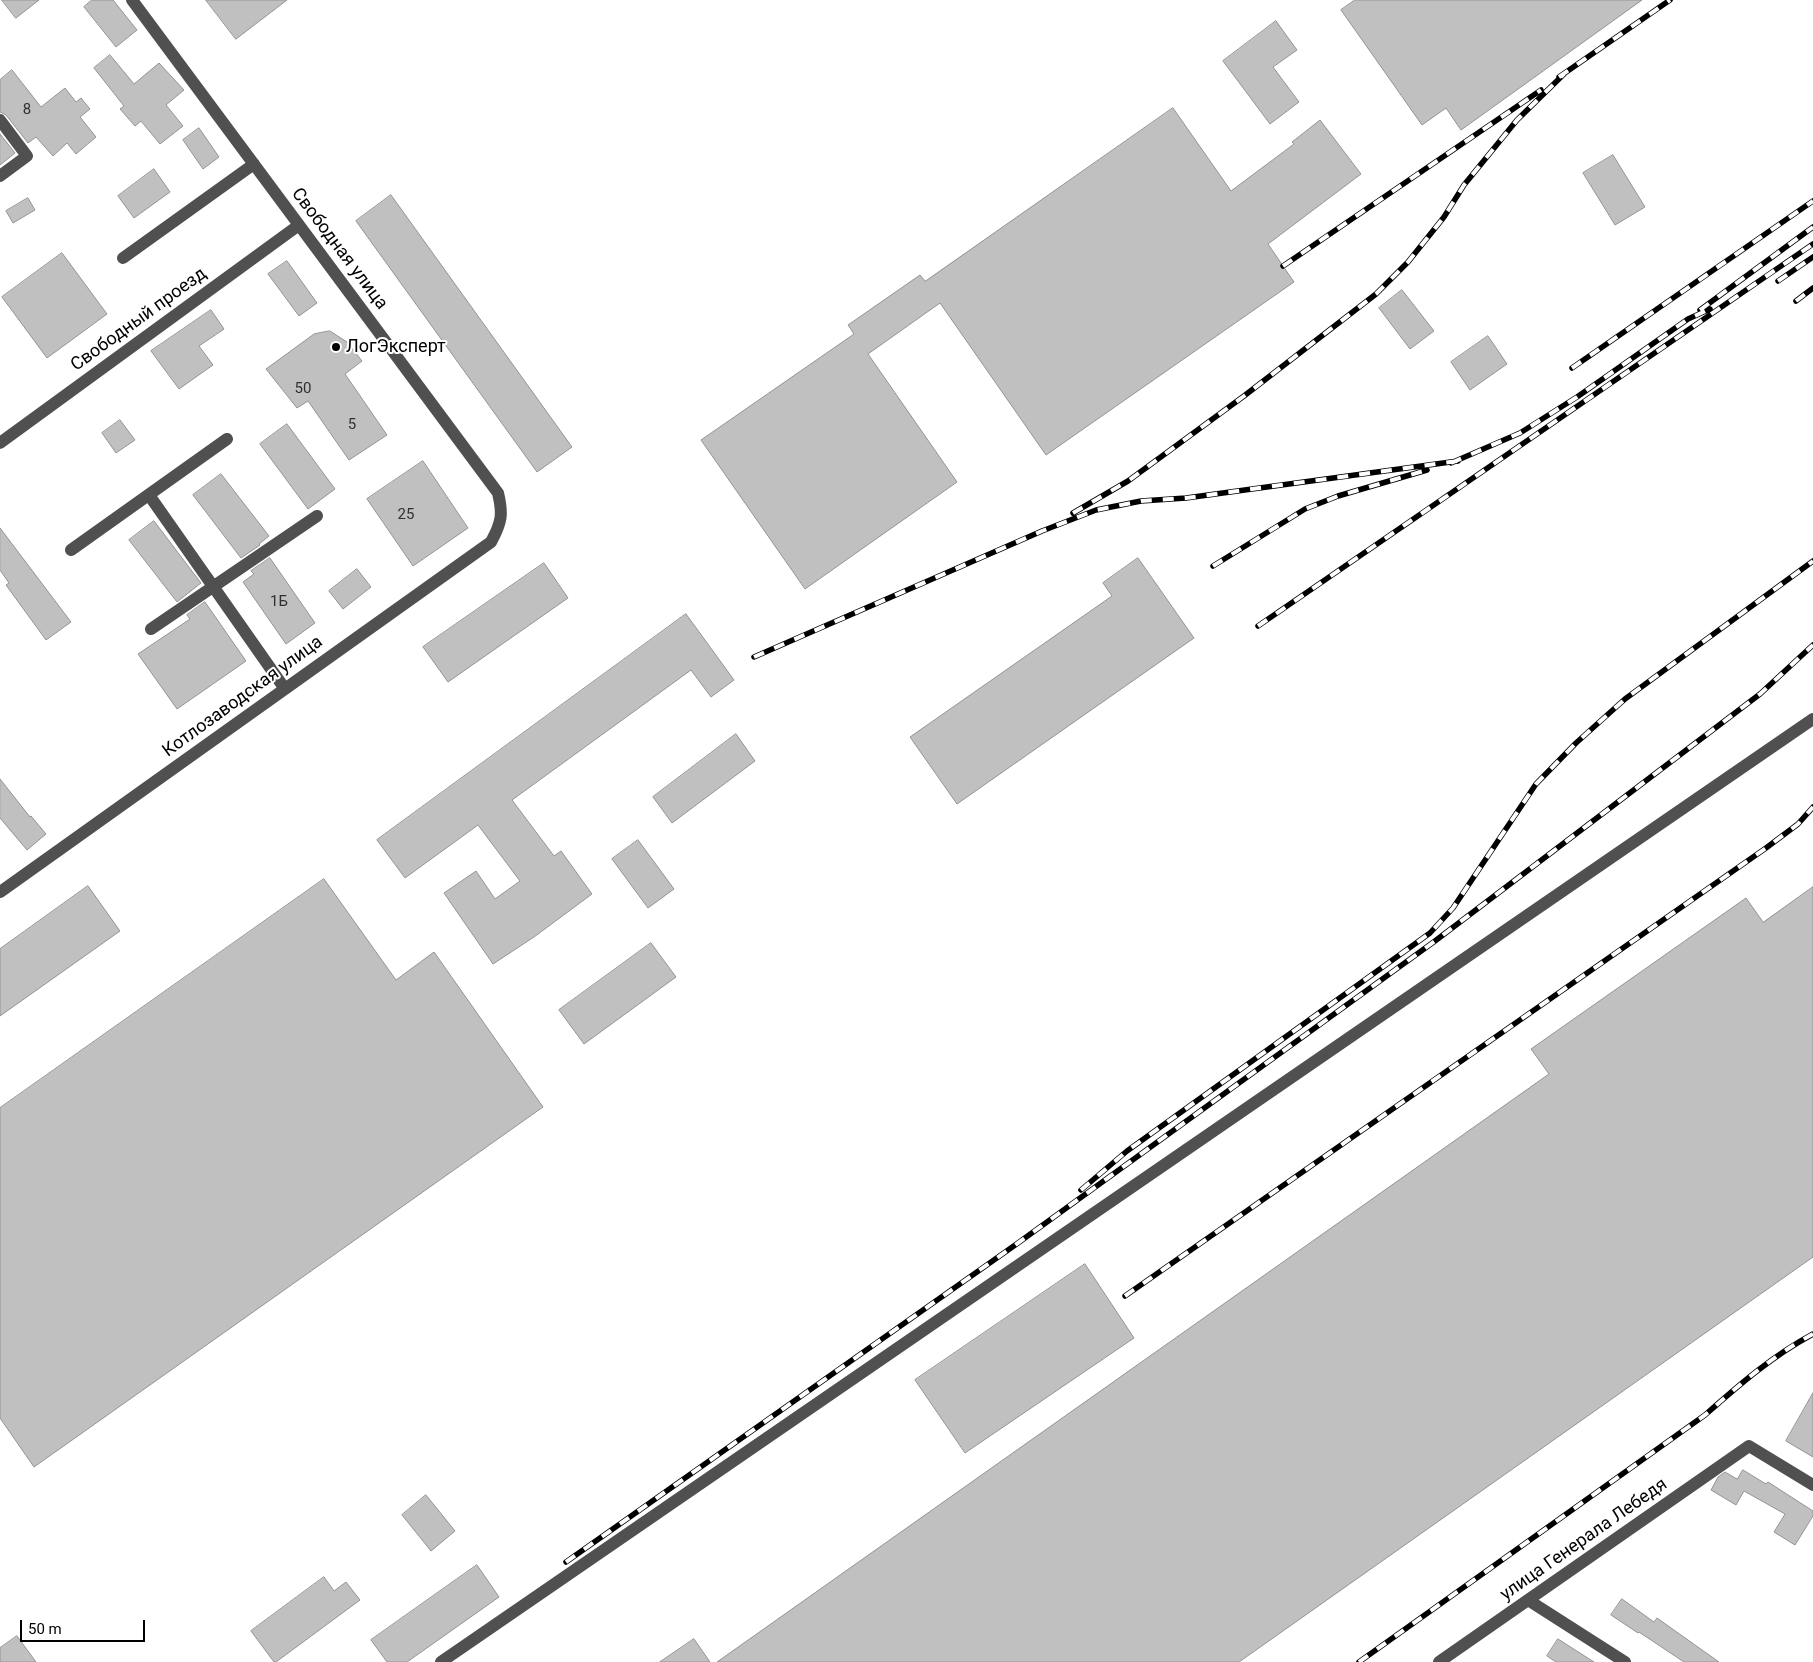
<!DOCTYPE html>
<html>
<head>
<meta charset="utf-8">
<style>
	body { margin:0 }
	#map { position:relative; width:1813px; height:1662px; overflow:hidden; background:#fff; font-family:Roboto,sans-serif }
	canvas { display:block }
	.scale { position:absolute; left:20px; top:1620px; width:125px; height:22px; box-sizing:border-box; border:2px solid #000; border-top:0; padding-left:6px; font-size:15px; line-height:18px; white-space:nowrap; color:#000; -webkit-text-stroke:4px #fff; paint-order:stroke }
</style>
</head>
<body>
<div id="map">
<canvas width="1813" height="1662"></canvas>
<div class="scale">50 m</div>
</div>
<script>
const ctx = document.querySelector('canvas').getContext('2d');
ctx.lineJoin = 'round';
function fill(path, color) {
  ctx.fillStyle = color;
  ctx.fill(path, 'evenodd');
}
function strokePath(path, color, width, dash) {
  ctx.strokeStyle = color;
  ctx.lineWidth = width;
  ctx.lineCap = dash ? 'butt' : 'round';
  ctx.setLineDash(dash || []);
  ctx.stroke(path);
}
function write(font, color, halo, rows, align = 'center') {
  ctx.font = font + ' Roboto,sans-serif';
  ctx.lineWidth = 4;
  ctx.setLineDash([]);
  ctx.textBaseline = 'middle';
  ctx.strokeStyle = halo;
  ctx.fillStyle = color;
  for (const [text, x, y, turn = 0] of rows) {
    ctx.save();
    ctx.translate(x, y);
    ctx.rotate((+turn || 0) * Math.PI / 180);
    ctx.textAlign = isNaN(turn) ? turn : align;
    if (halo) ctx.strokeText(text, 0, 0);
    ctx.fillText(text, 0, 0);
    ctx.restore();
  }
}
const building = new Path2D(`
	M 2,0 L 39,0 L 16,18 Z
	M 92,0 L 113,0 L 137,30 L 116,47 L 84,7 Z
	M 206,0 L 287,0 L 236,39 Z
	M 1355,0 L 1642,0 L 1461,130 L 1446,108 L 1422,125 L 1341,10 Z
	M 1276,21 L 1297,50 L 1273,67 L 1299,102 L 1270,124 L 1223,61 Z
	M 110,55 L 134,84 L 159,63 L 184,90 L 166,105 L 183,126 L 160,144 L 141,121 L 135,126 L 120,109 L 124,106 L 94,68 Z
	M 12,70 L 41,107 L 65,88 L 76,102 L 81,98 L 90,109 L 80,117 L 96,137 L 76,154 L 67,143 L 53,156 L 36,137 L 28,143 L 6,115 L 0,112 L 0,80 Z
	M 1173,108 L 1231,191 L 1294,144 L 1292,142 L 1320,120 L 1361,174 L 1268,244 L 1294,282 L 1046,455 L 940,303 L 868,354 L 957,482 L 805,589 L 701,440 L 854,334 L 848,325 L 920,275 L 925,281 Z
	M 199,128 L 219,157 L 203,169 L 183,140 Z
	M 0,134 L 15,153 L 0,165 Z
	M 1613,155 L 1645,207 L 1615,225 L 1583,173 Z
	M 154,169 L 170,192 L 134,218 L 118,196 Z
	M 391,195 L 572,447 L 537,472 L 356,221 Z
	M 28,198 L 35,210 L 13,223 L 6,211 Z
	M 62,253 L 107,314 L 47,358 L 2,297 Z
	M 287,261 L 317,303 L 299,316 L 268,274 Z
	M 1402,290 L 1434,331 L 1410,349 L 1379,308 Z
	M 211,310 L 224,329 L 199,346 L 213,365 L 179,389 L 151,351 Z
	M 330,331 L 347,342 L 362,361 L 345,374 L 387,435 L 349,460 L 308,401 L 297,408 L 266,369 L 314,334 Z
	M 1488,336 L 1507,364 L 1470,390 L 1451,362 Z
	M 120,420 L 135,440 L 116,453 L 102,433 Z
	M 287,424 L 335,489 L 308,509 L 260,444 Z
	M 423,461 L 468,528 L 413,566 L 367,499 Z
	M 221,474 L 269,536 L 259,544 L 260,545 L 241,558 L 193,495 Z
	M 154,521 L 201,583 L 177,602 L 129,540 Z
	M 0,528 L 71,622 L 46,640 L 6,585 L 9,583 L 0,570 Z
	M 270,558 L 315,623 L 286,644 L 243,582 L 254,574 L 251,571 Z
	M 1138,558 L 1194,638 L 957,804 L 910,737 L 1112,596 L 1103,583 Z
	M 544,563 L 568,598 L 448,682 L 423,647 Z
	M 357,569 L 371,587 L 343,609 L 329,591 Z
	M 205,602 L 246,661 L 177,709 L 138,654 L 190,619 L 187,615 Z
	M 686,614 L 734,680 L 711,697 L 691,670 L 512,800 L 554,856 L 561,851 L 592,894 L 534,937 L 493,964 L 444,893 L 476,871 L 495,899 L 520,881 L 478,825 L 405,878 L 377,840 Z
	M 736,734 L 755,761 L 672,823 L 653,797 Z
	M 0,779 L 30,817 L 31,816 L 46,834 L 27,850 L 0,818 Z
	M 638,840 L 674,889 L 648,908 L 612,859 Z
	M 324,879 L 396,980 L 434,952 L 543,1107 L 34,1467 L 0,1418 L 0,1108 Z
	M 88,886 L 120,931 L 0,1016 L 0,949 Z
	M 1813,887 L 1813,1257 L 1239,1662 L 717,1662 L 1549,1074 L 1531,1049 L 1746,898 L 1763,922 Z
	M 651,943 L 676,977 L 584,1044 L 559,1010 Z
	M 1085,1264 L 1134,1338 L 965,1453 L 915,1380 Z
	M 1813,1393 L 1813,1457 L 1786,1441 Z
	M 1743,1470 L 1766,1484 L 1768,1482 L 1813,1511 L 1813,1516 L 1795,1545 L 1774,1532 L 1785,1514 L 1744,1491 L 1736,1505 L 1711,1490 L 1718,1477 L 1725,1472 L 1737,1479 Z
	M 426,1495 L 455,1531 L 431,1551 L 402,1515 Z
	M 477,1565 L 499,1597 L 407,1662 L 387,1662 L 371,1640 Z
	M 324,1577 L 334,1591 L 346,1582 L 360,1600 L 276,1662 L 274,1662 L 251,1631 Z
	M 1622,1599 L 1654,1622 L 1657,1618 L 1719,1662 L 1684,1662 L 1639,1632 L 1638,1633 L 1611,1615 Z
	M 17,1636 L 36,1662 L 0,1662 L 0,1648 Z
	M 694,1639 L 710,1662 L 660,1662 Z
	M 1558,1639 L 1594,1662 L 1556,1662 L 1547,1656 Z`);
const minor = new Path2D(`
	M 0,120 L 27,156 L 0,176
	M 123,258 L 254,164
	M 0,443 L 299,225
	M 149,495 L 285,689
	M 71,550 L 227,439
	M 151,629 L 317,516
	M 0,892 L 491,542 C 502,522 503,514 498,493 L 132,0
	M 1528,1600 L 1625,1662
	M 441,1662 L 1813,719
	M 1439,1662 L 1749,1446 L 1813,1485`);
const rail = new Path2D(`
	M 1559,77 L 1670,0
	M 1283,266 L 1541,90
	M 1778,281 L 1813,257
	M 1796,301 L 1813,288
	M 1700,310 L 1813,227
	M 1572,368 L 1813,201
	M 1451,463 L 1520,433 L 1577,397 L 1688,319 L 1710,309
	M 1073,513 L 1128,481 L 1244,396 L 1376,294 L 1408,262 L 1444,217 L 1464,185 L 1517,120 L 1564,74
	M 1213,566 L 1305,509 L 1338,496 L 1427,470
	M 1258,626 L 1813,244
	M 754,657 L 1042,531 L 1096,510 L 1141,501 L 1186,498 L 1458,461
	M 1081,1190 L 1127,1151 L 1430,933 L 1453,908 L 1536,784 L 1576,743 L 1625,699 L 1813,561
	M 1125,1296 L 1766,848 L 1798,824 L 1813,807
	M 566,1562 L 1018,1243 L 1435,941 L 1760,694 L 1813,645
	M 1359,1662 L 1705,1415 C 1739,1385 1772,1356 1813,1334`);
const markers = [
	[336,347,5,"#000"]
];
const numberNames = [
	["8",27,110],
	["50",303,389],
	["5",352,425],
	["25",406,515],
	["1Б",279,602]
];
const streetNames = [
	["Свободная улица",339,249,53],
	["Свободный проезд",139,320,-36],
	["Котлозаводская улица",243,697,-36],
	["улица Генерала Лебедя",1584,1540,-35]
];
const poiNames = [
	["ЛогЭксперт",346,347]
];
fill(building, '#c0c0c0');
strokePath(building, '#949494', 1);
strokePath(minor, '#505050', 12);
strokePath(rail, '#000', 5.5);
strokePath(rail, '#fff', 4, [11]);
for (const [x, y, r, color] of markers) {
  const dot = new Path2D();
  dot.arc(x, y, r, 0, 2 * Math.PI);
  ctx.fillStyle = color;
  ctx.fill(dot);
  strokePath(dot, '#fff', 2);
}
write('15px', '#303030', null, numberNames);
write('18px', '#000', '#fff', streetNames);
write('18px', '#000', '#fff', poiNames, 'left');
</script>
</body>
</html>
